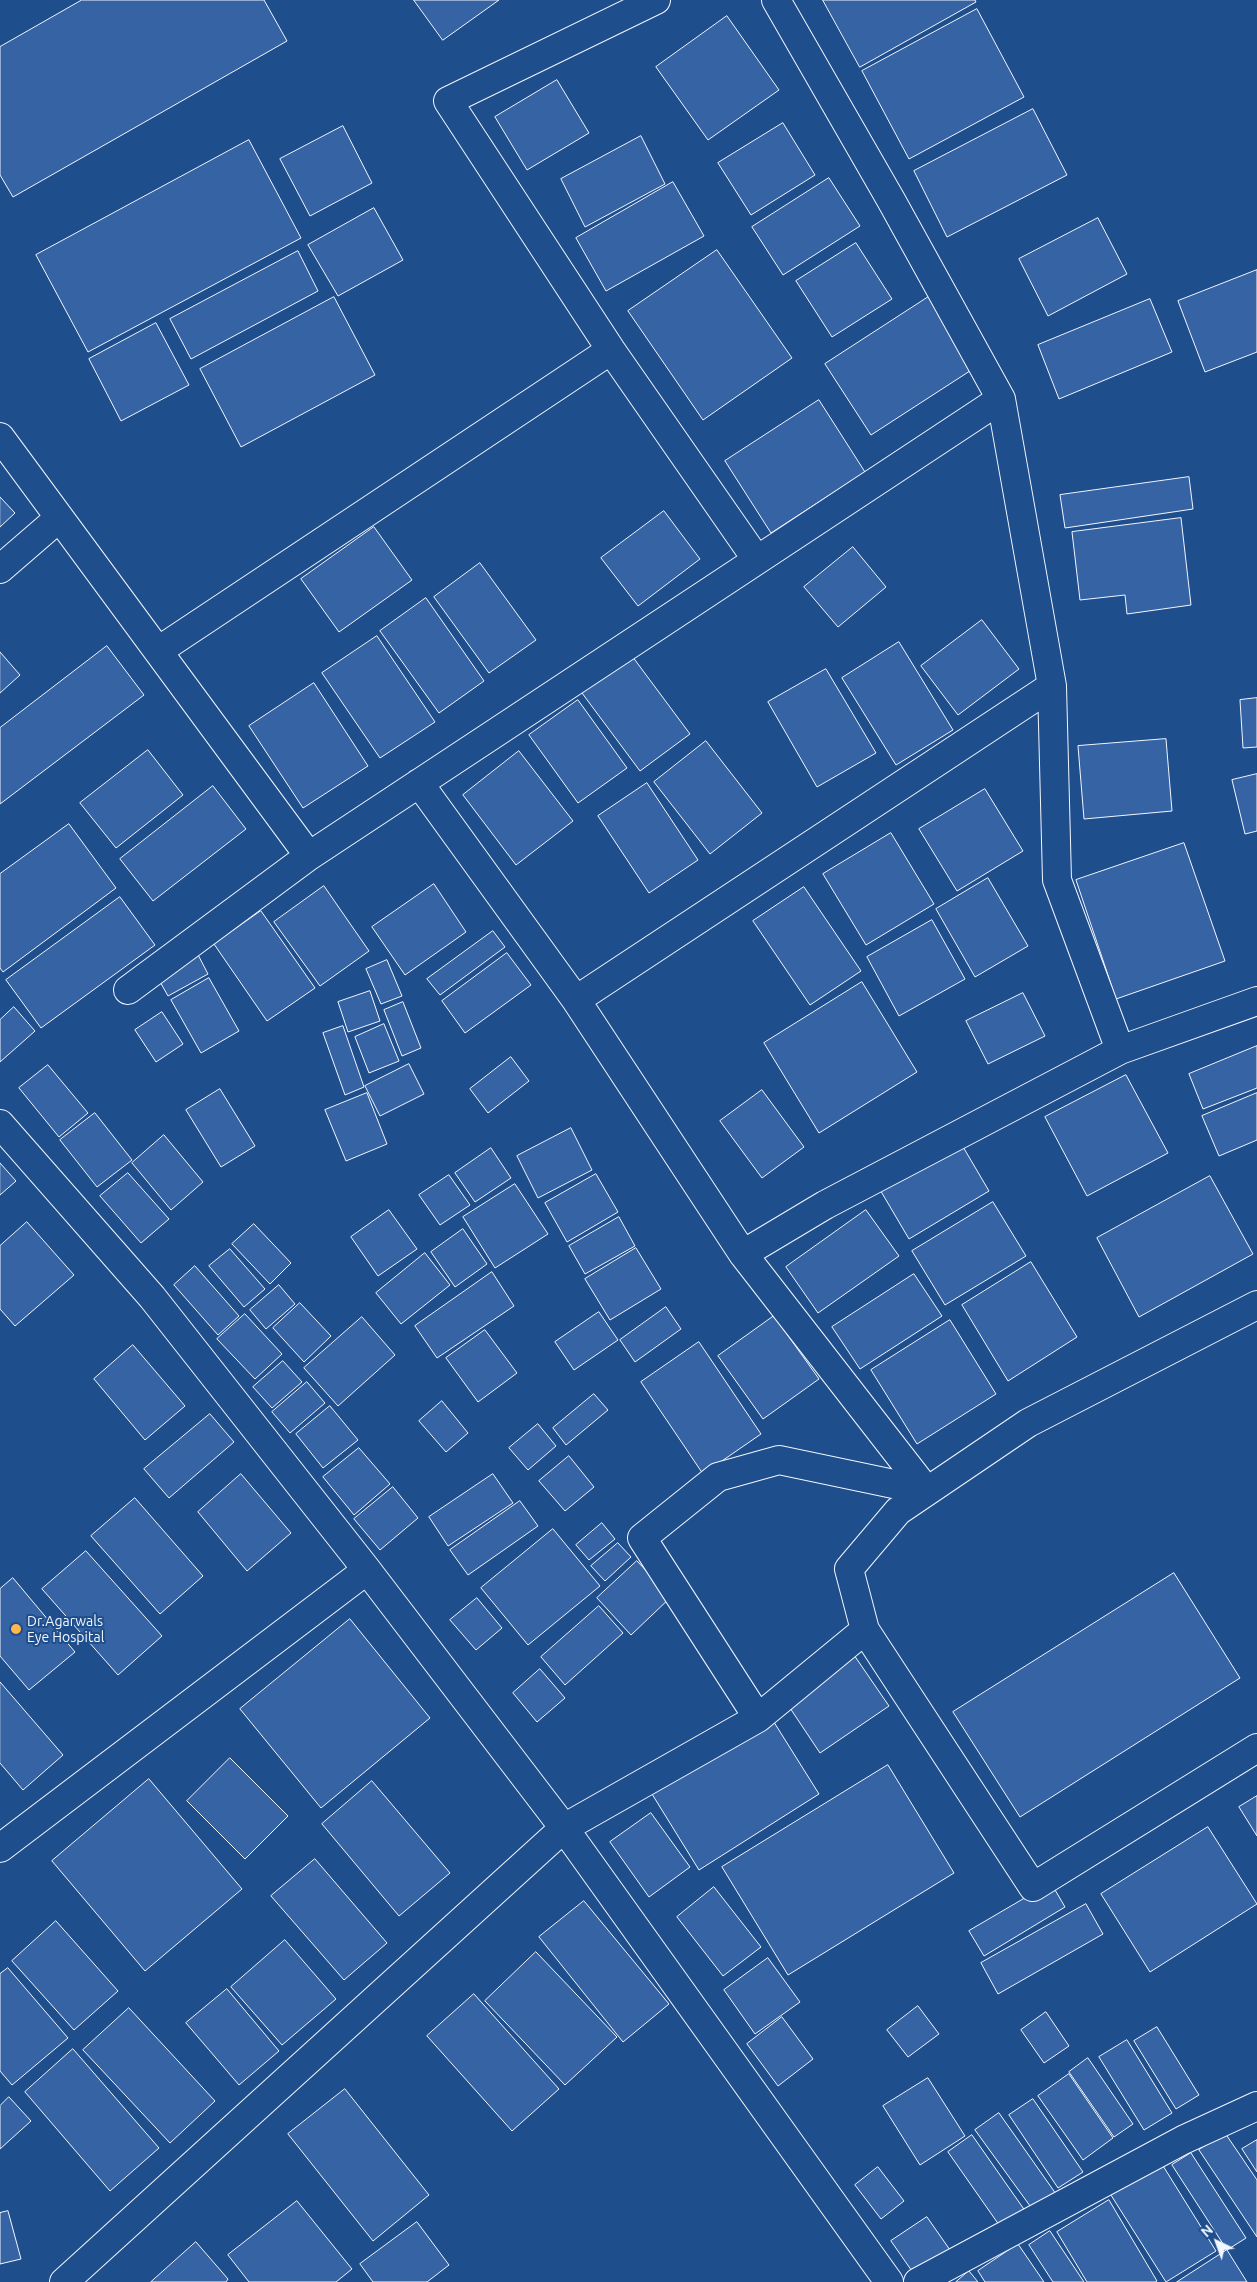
<!DOCTYPE html>
<html>
<head>
<meta charset="utf-8">
<style>
	body { margin:0 }
	#map { position:relative; width:1257px; height:2282px; overflow:hidden; background:#1f4e8c; font-family:Ubuntu,sans-serif }
	canvas { display:block }
	.north { position:absolute; left:1192px; top:2217px; width:50px; height:50px; -webkit-text-stroke:4px #1f4e8c; paint-order:stroke; rotate:318deg; font-size:14px; font-weight:700; line-height:20px; text-align:center; color:#f2f6ff }
	.north::after { content:''; display:block; margin:auto; width:18px; height:22px; background:#f2f6ff; clip-path:polygon(50% 0,100% 100%,50% 72%,0 100%) }
</style>
</head>
<body>
<div id="map">
<canvas width="1257" height="2282"></canvas>
<div class="north">N</div>
</div>
<script>
const ctx = document.querySelector('canvas').getContext('2d');
ctx.lineJoin = 'round';
function fill(path, color) {
  ctx.fillStyle = color;
  ctx.fill(path, 'evenodd');
}
function strokePath(path, color, width, dash) {
  ctx.strokeStyle = color;
  ctx.lineWidth = width;
  ctx.lineCap = dash ? 'butt' : 'round';
  ctx.setLineDash(dash || []);
  ctx.stroke(path);
}
function write(font, color, halo, rows, align = 'center') {
  ctx.font = font + ' Ubuntu,sans-serif';
  ctx.lineWidth = 4;
  ctx.setLineDash([]);
  ctx.textBaseline = 'middle';
  ctx.strokeStyle = halo;
  ctx.fillStyle = color;
  for (const [text, x, y, turn = 0] of rows) {
    ctx.save();
    ctx.translate(x, y);
    ctx.rotate((+turn || 0) * Math.PI / 180);
    ctx.textAlign = isNaN(turn) ? turn : align;
    if (halo) ctx.strokeText(text, 0, 0);
    ctx.fillText(text, 0, 0);
    ctx.restore();
  }
}
const building = new Path2D(`
	M 82,0 L 264,0 L 287,41 L 13,197 L 0,175 L 0,47 Z
	M 414,0 L 499,0 L 443,40 Z
	M 823,0 L 975,0 L 976,2 L 860,67 Z
	M 977,9 L 1024,97 L 909,159 L 862,71 Z
	M 727,16 L 779,90 L 708,140 L 656,67 Z
	M 557,80 L 589,133 L 527,170 L 495,117 Z
	M 1033,109 L 1067,175 L 947,237 L 914,171 Z
	M 783,123 L 815,175 L 751,215 L 718,163 Z
	M 343,126 L 372,183 L 310,216 L 280,159 Z
	M 641,136 L 665,184 L 585,227 L 561,179 Z
	M 249,140 L 301,238 L 88,352 L 36,255 Z
	M 829,178 L 860,226 L 783,275 L 752,227 Z
	M 673,182 L 704,236 L 606,291 L 576,238 Z
	M 374,208 L 403,260 L 338,296 L 308,245 Z
	M 1098,218 L 1127,274 L 1048,316 L 1019,259 Z
	M 856,243 L 892,299 L 832,337 L 796,281 Z
	M 717,250 L 792,358 L 703,420 L 628,311 Z
	M 298,251 L 318,291 L 191,359 L 170,319 Z
	M 1257,270 L 1257,352 L 1205,372 L 1178,301 Z
	M 930,296 L 976,367 L 871,435 L 825,364 Z
	M 334,297 L 375,375 L 241,447 L 200,369 Z
	M 1150,299 L 1172,352 L 1059,399 L 1038,345 Z
	M 156,323 L 189,385 L 121,421 L 89,359 Z
	M 819,400 L 865,472 L 771,533 L 725,461 Z
	M 1189,477 L 1193,509 L 1065,528 L 1060,495 Z
	M 0,497 L 15,513 L 0,527 Z
	M 664,511 L 700,559 L 638,606 L 601,558 Z
	M 1181,518 L 1191,605 L 1127,614 L 1125,595 L 1080,600 L 1072,532 Z
	M 374,527 L 412,580 L 339,632 L 301,579 Z
	M 853,547 L 886,587 L 838,627 L 804,587 Z
	M 480,563 L 536,640 L 489,673 L 434,597 Z
	M 426,598 L 484,681 L 439,713 L 380,631 Z
	M 982,620 L 1019,669 L 958,715 L 921,666 Z
	M 377,636 L 435,722 L 380,758 L 322,673 Z
	M 899,642 L 953,730 L 896,765 L 842,678 Z
	M 107,646 L 144,695 L 0,804 L 0,728 Z
	M 0,652 L 20,675 L 0,693 Z
	M 632,656 L 690,734 L 640,771 L 582,693 Z
	M 826,669 L 876,753 L 817,787 L 768,702 Z
	M 314,683 L 368,766 L 303,808 L 249,726 Z
	M 1257,698 L 1257,747 L 1243,748 L 1240,700 Z
	M 578,700 L 627,768 L 578,803 L 529,735 Z
	M 1166,739 L 1172,811 L 1084,819 L 1078,746 Z
	M 706,741 L 762,813 L 710,854 L 654,782 Z
	M 148,750 L 183,795 L 116,848 L 80,803 Z
	M 519,751 L 573,821 L 516,865 L 463,795 Z
	M 1257,774 L 1257,831 L 1245,834 L 1232,780 Z
	M 647,783 L 698,860 L 649,893 L 598,816 Z
	M 213,786 L 246,829 L 153,901 L 120,859 Z
	M 985,789 L 1023,851 L 957,891 L 919,829 Z
	M 69,824 L 116,888 L 3,972 L 0,968 L 0,874 Z
	M 891,833 L 934,904 L 866,945 L 823,874 Z
	M 1184,843 L 1225,961 L 1116,999 L 1076,880 Z
	M 988,878 L 1028,946 L 975,977 L 936,909 Z
	M 434,884 L 466,932 L 405,975 L 372,927 Z
	M 324,886 L 369,951 L 320,986 L 274,922 Z
	M 804,887 L 861,971 L 810,1005 L 753,921 Z
	M 120,897 L 155,945 L 41,1028 L 6,980 Z
	M 261,911 L 315,988 L 267,1021 L 214,944 Z
	M 932,920 L 965,979 L 899,1016 L 867,957 Z
	M 493,931 L 505,947 L 440,995 L 427,979 Z
	M 195,949 L 208,974 L 168,996 L 154,971 Z
	M 507,953 L 531,985 L 465,1033 L 442,1001 Z
	M 387,960 L 402,996 L 381,1004 L 366,969 Z
	M 209,978 L 239,1031 L 201,1053 L 171,1000 Z
	M 862,982 L 917,1072 L 819,1133 L 764,1043 Z
	M 370,991 L 380,1021 L 348,1032 L 338,1002 Z
	M 1023,993 L 1045,1036 L 988,1064 L 966,1021 Z
	M 403,1002 L 421,1048 L 402,1056 L 384,1010 Z
	M 14,1007 L 35,1031 L 0,1062 L 0,1020 Z
	M 162,1012 L 183,1044 L 156,1062 L 135,1030 Z
	M 384,1024 L 399,1061 L 369,1073 L 355,1037 Z
	M 343,1026 L 364,1087 L 345,1095 L 323,1033 Z
	M 1257,1046 L 1257,1088 L 1203,1109 L 1189,1074 Z
	M 511,1057 L 529,1081 L 488,1113 L 470,1089 Z
	M 409,1064 L 424,1094 L 380,1116 L 365,1086 Z
	M 48,1065 L 88,1113 L 59,1137 L 19,1088 Z
	M 1126,1075 L 1168,1153 L 1087,1196 L 1045,1117 Z
	M 220,1089 L 255,1146 L 221,1167 L 186,1110 Z
	M 762,1090 L 804,1147 L 762,1178 L 720,1121 Z
	M 367,1093 L 387,1144 L 346,1161 L 325,1110 Z
	M 1257,1093 L 1257,1140 L 1219,1156 L 1202,1116 Z
	M 95,1113 L 132,1160 L 97,1187 L 60,1140 Z
	M 571,1128 L 592,1170 L 538,1198 L 517,1156 Z
	M 164,1135 L 203,1182 L 171,1210 L 132,1163 Z
	M 959,1140 L 989,1191 L 909,1239 L 879,1188 Z
	M 491,1148 L 511,1178 L 475,1202 L 455,1173 Z
	M 0,1163 L 16,1181 L 0,1195 Z
	M 128,1173 L 169,1219 L 141,1243 L 100,1196 Z
	M 596,1174 L 618,1212 L 567,1242 L 545,1203 Z
	M 449,1175 L 470,1205 L 440,1225 L 419,1195 Z
	M 1210,1176 L 1253,1254 L 1139,1317 L 1097,1238 Z
	M 515,1184 L 548,1234 L 495,1268 L 463,1217 Z
	M 993,1202 L 1026,1256 L 945,1305 L 912,1251 Z
	M 389,1210 L 417,1249 L 378,1276 L 351,1237 Z
	M 866,1210 L 899,1256 L 818,1313 L 786,1267 Z
	M 619,1217 L 635,1246 L 585,1274 L 569,1246 Z
	M 27,1222 L 74,1275 L 15,1326 L 0,1309 L 0,1246 Z
	M 254,1224 L 291,1263 L 270,1284 L 232,1244 Z
	M 463,1229 L 487,1264 L 455,1287 L 431,1252 Z
	M 636,1248 L 661,1289 L 610,1320 L 585,1279 Z
	M 230,1249 L 265,1289 L 244,1307 L 209,1266 Z
	M 425,1253 L 450,1285 L 401,1324 L 376,1293 Z
	M 1031,1262 L 1077,1337 L 1008,1381 L 962,1305 Z
	M 195,1266 L 239,1316 L 218,1335 L 174,1285 Z
	M 492,1272 L 514,1306 L 437,1358 L 415,1326 Z
	M 914,1274 L 942,1316 L 860,1369 L 832,1327 Z
	M 279,1285 L 295,1304 L 266,1329 L 250,1310 Z
	M 300,1303 L 331,1336 L 304,1362 L 273,1328 Z
	M 666,1307 L 681,1329 L 635,1362 L 620,1340 Z
	M 599,1312 L 618,1340 L 574,1370 L 555,1342 Z
	M 245,1314 L 282,1354 L 255,1379 L 217,1339 Z
	M 774,1316 L 819,1379 L 763,1419 L 718,1356 Z
	M 362,1317 L 395,1355 L 338,1406 L 304,1368 Z
	M 950,1320 L 996,1394 L 917,1444 L 871,1370 Z
	M 485,1330 L 517,1373 L 478,1402 L 446,1358 Z
	M 699,1342 L 761,1434 L 703,1474 L 641,1382 Z
	M 133,1345 L 185,1406 L 145,1440 L 94,1379 Z
	M 283,1361 L 302,1382 L 272,1408 L 253,1387 Z
	M 307,1382 L 325,1403 L 290,1433 L 272,1412 Z
	M 594,1394 L 608,1410 L 566,1445 L 553,1428 Z
	M 442,1401 L 468,1433 L 446,1452 L 419,1421 Z
	M 330,1406 L 358,1440 L 323,1468 L 296,1434 Z
	M 210,1414 L 234,1442 L 169,1498 L 144,1469 Z
	M 538,1424 L 556,1446 L 528,1470 L 509,1448 Z
	M 359,1448 L 390,1484 L 354,1515 L 323,1477 Z
	M 569,1456 L 594,1487 L 565,1511 L 539,1481 Z
	M 241,1474 L 291,1533 L 247,1571 L 198,1512 Z
	M 493,1474 L 513,1503 L 448,1546 L 429,1517 Z
	M 393,1487 L 418,1518 L 380,1550 L 354,1519 Z
	M 135,1498 L 203,1576 L 160,1614 L 91,1536 Z
	M 520,1501 L 538,1526 L 468,1575 L 450,1550 Z
	M 602,1523 L 615,1539 L 589,1560 L 576,1545 Z
	M 553,1529 L 600,1586 L 528,1645 L 481,1588 Z
	M 618,1543 L 631,1557 L 605,1581 L 591,1566 Z
	M 86,1551 L 162,1636 L 118,1675 L 42,1589 Z
	M 637,1561 L 671,1597 L 631,1635 L 597,1598 Z
	M 1174,1573 L 1240,1678 L 1020,1817 L 953,1712 Z
	M 13,1578 L 75,1652 L 29,1690 L 0,1656 L 0,1589 Z
	M 477,1598 L 502,1628 L 476,1650 L 450,1620 Z
	M 599,1606 L 623,1633 L 565,1685 L 541,1657 Z
	M 350,1619 L 430,1718 L 321,1808 L 240,1709 Z
	M 854,1655 L 889,1706 L 820,1753 L 786,1702 Z
	M 540,1669 L 565,1698 L 537,1722 L 513,1693 Z
	M 0,1682 L 63,1755 L 23,1790 L 0,1763 Z
	M 772,1719 L 819,1794 L 699,1870 L 652,1794 Z
	M 230,1758 L 288,1816 L 245,1859 L 187,1801 Z
	M 888,1765 L 954,1873 L 788,1975 L 722,1867 Z
	M 149,1779 L 242,1889 L 145,1971 L 52,1861 Z
	M 372,1781 L 450,1873 L 399,1916 L 322,1824 Z
	M 1257,1796 L 1257,1836 L 1239,1807 Z
	M 651,1813 L 690,1867 L 649,1897 L 610,1842 Z
	M 1208,1827 L 1257,1904 L 1150,1972 L 1101,1894 Z
	M 315,1859 L 387,1943 L 344,1980 L 271,1896 Z
	M 1051,1883 L 1065,1907 L 984,1956 L 969,1931 Z
	M 714,1887 L 761,1947 L 723,1976 L 677,1917 Z
	M 584,1901 L 669,2004 L 623,2042 L 539,1937 Z
	M 1086,1904 L 1103,1934 L 998,1994 L 981,1963 Z
	M 56,1921 L 118,1991 L 74,2030 L 12,1961 Z
	M 285,1940 L 336,1999 L 282,2045 L 231,1987 Z
	M 536,1952 L 617,2037 L 565,2085 L 485,2001 Z
	M 768,1958 L 800,2002 L 755,2034 L 724,1990 Z
	M 8,1968 L 68,2038 L 12,2085 L 0,2071 L 0,1974 Z
	M 227,1989 L 279,2051 L 239,2085 L 186,2023 Z
	M 474,1994 L 559,2089 L 512,2131 L 427,2036 Z
	M 918,2006 L 939,2034 L 908,2057 L 887,2030 Z
	M 129,2008 L 215,2101 L 170,2143 L 83,2050 Z
	M 1046,2012 L 1069,2046 L 1044,2063 L 1021,2030 Z
	M 782,2017 L 813,2059 L 778,2086 L 747,2044 Z
	M 1157,2027 L 1199,2095 L 1176,2109 L 1134,2041 Z
	M 1127,2040 L 1172,2113 L 1144,2130 L 1099,2057 Z
	M 73,2049 L 159,2148 L 110,2191 L 25,2092 Z
	M 1088,2058 L 1133,2124 L 1114,2137 L 1069,2072 Z
	M 1069,2074 L 1113,2138 L 1083,2160 L 1038,2096 Z
	M 928,2078 L 965,2136 L 920,2165 L 883,2106 Z
	M 345,2089 L 429,2195 L 373,2241 L 288,2134 Z
	M 9,2097 L 31,2121 L 0,2149 L 0,2106 Z
	M 1033,2099 L 1083,2172 L 1058,2188 L 1009,2115 Z
	M 999,2113 L 1056,2194 L 1033,2210 L 975,2130 Z
	M 1225,2133 L 1257,2180 L 1257,2237 L 1199,2150 Z
	M 972,2135 L 1028,2215 L 1004,2232 L 948,2152 Z
	M 1257,2140 L 1257,2172 L 1242,2149 Z
	M 1191,2153 L 1246,2238 L 1227,2250 L 1172,2165 Z
	M 1160,2161 L 1216,2251 L 1166,2282 L 1109,2192 Z
	M 878,2167 L 904,2201 L 881,2219 L 855,2185 Z
	M 1109,2200 L 1157,2281 L 1155,2282 L 1087,2282 L 1057,2232 Z
	M 297,2201 L 352,2269 L 336,2282 L 249,2282 L 228,2255 Z
	M 8,2211 L 21,2259 L 0,2264 L 0,2213 Z
	M 927,2217 L 950,2250 L 914,2274 L 891,2241 Z
	M 417,2222 L 449,2265 L 427,2282 L 373,2282 L 360,2264 Z
	M 1050,2231 L 1084,2282 L 1053,2282 L 1029,2245 Z
	M 196,2242 L 228,2279 L 226,2282 L 151,2282 Z
	M 1018,2244 L 1044,2282 L 985,2282 L 978,2271 Z
	M 1227,2250 L 1247,2282 L 1177,2282 Z
	M 969,2271 L 978,2282 L 956,2282 Z`);
const street = new Path2D(`
	M 656,0 L 448,101 L 611,350 L 757,560
	M 776,0 L 891,200 L 1001,399 L 1052,686 L 1057,880 L 1120,1050
	M 0,437 L 309,856
	M 0,569 L 59,518
	M 158,651 L 611,350
	M 419,783 L 576,1000 L 743,1254 L 927,1491
	M 128,990 L 309,856 L 1001,399
	M 576,1000 L 1052,686
	M 0,1124 L 152,1297 L 367,1570 L 0,1848
	M 743,1254 L 825,1205 L 1120,1050 L 1257,1001
	M 1257,1305 L 1028,1423 L 898,1511 L 849,1569 L 865,1630 L 1033,1887 L 1257,1748
	M 367,1570 L 564,1828 L 889,2282
	M 758,1718 L 642,1538 L 718,1477 L 779,1460 L 927,1491
	M 64,2282 L 564,1828 L 758,1718 L 865,1630
	M 918,2282 L 1183,2140 L 1257,2106`);
const markers = [
	[16,1629,6,"#ffb74d"]
];
const poiNames = [
	["Dr.Agarwals",27,1621],
	["Eye Hospital",27,1637]
];
fill(building, '#3563a3');
strokePath(building, '#f2f6ff', 1);
strokePath(street, '#f2f6ff', 30);
strokePath(street, '#1f4e8c', 28);
for (const [x, y, r, color] of markers) {
  const dot = new Path2D();
  dot.arc(x, y, r, 0, 2 * Math.PI);
  ctx.fillStyle = color;
  ctx.fill(dot);
  strokePath(dot, '#1f4e8c', 2);
}
write('14px', '#f2f6ff', '#1f4e8c', poiNames, 'left');
</script>
</body>
</html>
